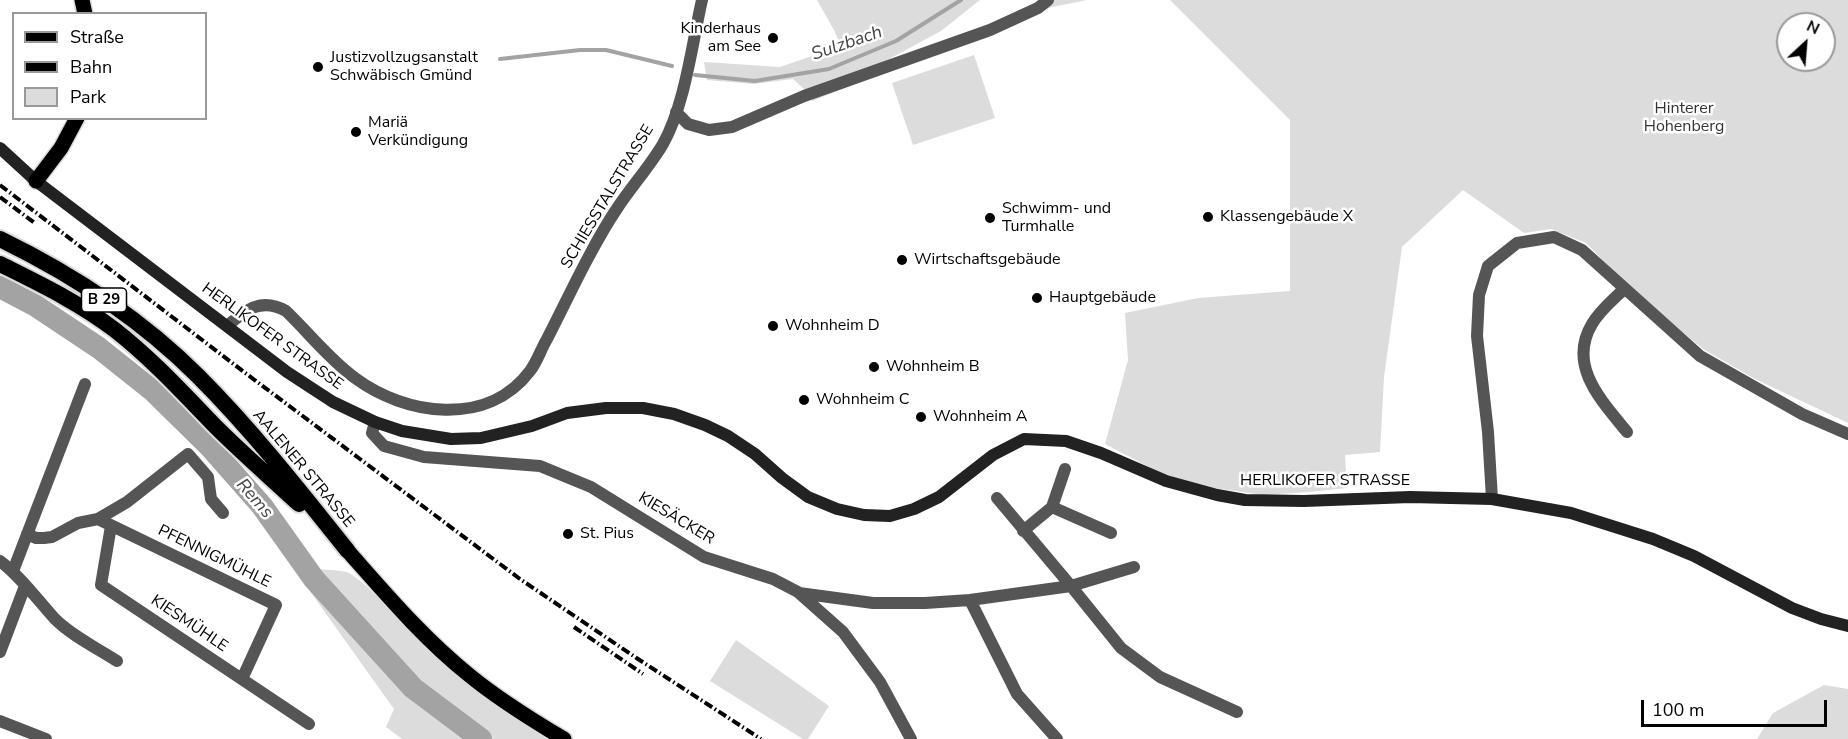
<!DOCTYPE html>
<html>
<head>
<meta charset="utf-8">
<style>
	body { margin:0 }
	#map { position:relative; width:1848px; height:739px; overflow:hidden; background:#fff; font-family:"Nunito Sans",sans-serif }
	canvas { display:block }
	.legend { position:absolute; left:12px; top:12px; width:195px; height:108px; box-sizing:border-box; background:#fff; border:2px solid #999; margin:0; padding:8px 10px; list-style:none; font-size:18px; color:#000 }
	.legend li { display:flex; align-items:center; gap:12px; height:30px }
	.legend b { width:30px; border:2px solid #999 }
	.north { position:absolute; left:1776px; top:12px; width:60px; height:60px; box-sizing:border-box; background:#fff; border:2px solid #999; border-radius:50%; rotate:26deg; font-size:16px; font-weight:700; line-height:24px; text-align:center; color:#000 }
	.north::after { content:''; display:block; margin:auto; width:21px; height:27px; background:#000; clip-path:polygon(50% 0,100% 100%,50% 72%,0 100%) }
	.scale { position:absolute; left:1641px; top:700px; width:186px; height:27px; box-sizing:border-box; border:3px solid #000; border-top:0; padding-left:8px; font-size:18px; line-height:21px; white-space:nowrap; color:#000; -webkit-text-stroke:4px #fff; paint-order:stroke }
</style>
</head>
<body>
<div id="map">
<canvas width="1848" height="739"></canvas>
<ul class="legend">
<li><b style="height:8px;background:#000"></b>Straße</li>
<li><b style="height:8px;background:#000"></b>Bahn</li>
<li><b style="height:16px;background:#dcdcdc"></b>Park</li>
</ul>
<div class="north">N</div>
<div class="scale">100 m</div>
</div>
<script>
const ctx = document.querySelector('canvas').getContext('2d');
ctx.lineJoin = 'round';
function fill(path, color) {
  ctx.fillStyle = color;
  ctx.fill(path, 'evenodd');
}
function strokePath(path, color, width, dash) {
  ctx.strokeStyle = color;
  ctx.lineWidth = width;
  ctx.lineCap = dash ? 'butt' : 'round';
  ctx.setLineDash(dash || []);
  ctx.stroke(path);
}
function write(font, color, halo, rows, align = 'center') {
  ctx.font = font + ' "Nunito Sans",sans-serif';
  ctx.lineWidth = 5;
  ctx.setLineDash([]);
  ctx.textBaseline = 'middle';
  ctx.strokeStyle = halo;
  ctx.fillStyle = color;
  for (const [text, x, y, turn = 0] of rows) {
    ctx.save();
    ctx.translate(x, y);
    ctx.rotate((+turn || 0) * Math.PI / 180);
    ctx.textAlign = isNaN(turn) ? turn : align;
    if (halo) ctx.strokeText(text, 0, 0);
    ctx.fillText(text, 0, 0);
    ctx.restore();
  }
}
const green = new Path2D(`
	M 817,0 L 980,0 L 941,31 L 876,66 L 932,49 L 1043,0 L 1087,0 L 1052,7 L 812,101 L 804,89 L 793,79 L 753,84 L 707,80 L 704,62 L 780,67 L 841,46 L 834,30 Z
	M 1170,0 L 1848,0 L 1848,423 L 1755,379 L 1703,349 L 1630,288 L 1586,243 L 1551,229 L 1524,233 L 1463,190 L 1402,247 L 1384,377 L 1380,452 L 1345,455 L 1347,488 L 1309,492 L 1264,495 L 1213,488 L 1166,476 L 1105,444 L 1128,360 L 1125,313 L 1198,298 L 1290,291 L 1290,120 ZM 1788,24 L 1824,24 L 1824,60 L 1788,60 Z
	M 974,55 L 995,118 L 913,145 L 892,83 Z
	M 294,569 C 305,569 341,569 349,573 C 370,585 391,614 409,631 C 452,672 499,710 552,739 L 402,739 L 386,727 L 394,709 Z
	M 736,640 L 829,706 L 808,739 L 803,739 L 710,681 Z
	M 1824,685 L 1848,689 L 1848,739 L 1757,739 L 1773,713 Z`);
const stream = new Path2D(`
	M 500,59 L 580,50 L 606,50 L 672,66
	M 695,75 L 755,81 L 829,69 L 896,41 L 961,0`);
const river = new Path2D(`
	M 0,287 L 36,306 L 99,348 L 153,391 L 210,447 L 262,506 L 314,579 L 413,688 L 481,739`);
const minor = new Path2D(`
	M 676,112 L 688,124 L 709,130 L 732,127 L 804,96 L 990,30 L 1038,8 L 1048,0
	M 1624,289 C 1613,300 1600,310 1592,324 C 1567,366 1602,401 1627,432
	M 227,326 C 246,310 261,297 286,311 C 309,333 329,359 355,378 C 405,415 487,428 530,371 C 537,362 541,349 547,339 C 561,312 574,284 588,258 C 597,241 607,223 618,207 C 632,186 650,166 663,144 C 685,105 692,44 702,0
	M 375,422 L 372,433 L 384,446 L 424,457 L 540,466 L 591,487 L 704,557 L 773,579 L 798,592 L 843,632 L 880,682 L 911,739
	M 997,498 L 1071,586 L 1134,567
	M 1492,499 L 1488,432 L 1477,336 L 1479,295 L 1488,266 L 1517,243 L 1554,237 L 1582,250 L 1700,356 L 1802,414 L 1848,434
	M 1052,507 L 1111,533
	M 98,519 L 276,605 L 242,679
	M 111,526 L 101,585 L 309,724
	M 1023,531 L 1052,507 L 1065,469
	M 27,534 L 36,538 L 44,538 L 52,537 L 78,523 L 98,519 L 127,502 L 188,454 L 208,477 L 211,499 L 223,513
	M 0,561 C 21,577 37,599 55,619 C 72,636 97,648 117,661
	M 13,571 L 85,384
	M 799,593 L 873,603 L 925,603 L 970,600 L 1017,694 L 1057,739
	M 970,600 L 1071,586 L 1121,648 L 1160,677 L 1237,712
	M 0,652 L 25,586`);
const tertiary = new Path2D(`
	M 0,721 L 46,739`);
const secondary = new Path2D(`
	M 0,148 L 36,181 L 287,372 L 333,402 L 375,422 L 402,431 L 451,439 L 481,438 L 532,426 L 567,413 L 606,408 L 643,408 L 674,414 L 705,425 L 728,436 L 755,454 L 782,478 L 808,497 L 837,509 L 864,515 L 890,516 L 914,509 L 939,497 L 993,455 L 1024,439 L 1066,441 L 1101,453 L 1166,481 L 1217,495 L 1245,500 L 1304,501 L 1410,497 L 1492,499 L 1571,513 L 1653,539 L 1694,556 L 1792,608 L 1821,619 L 1848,626`);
const primary = new Path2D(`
	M 82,0 L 85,14
	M 36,181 L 61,148 L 77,118
	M 347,550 C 386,594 423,638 469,675 C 498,699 532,720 564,739`);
const trunk = new Path2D(`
	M 0,239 C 72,274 142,320 198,376 C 252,430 300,491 347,550
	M 0,264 C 40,284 80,303 115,330 C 152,359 183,393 215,426 C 242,453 271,478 299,504`);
const rail = new Path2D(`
	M 0,185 L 244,372 L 520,579 L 638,659 L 761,739
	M 0,197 L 36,224
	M 574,627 L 643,674`);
const markers = [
	[773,38,6,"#000"],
	[318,67,6,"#000"],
	[356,132,6,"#000"],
	[1208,217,6,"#000"],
	[990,218,6,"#000"],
	[902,260,6,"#000"],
	[1037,298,6,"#000"],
	[773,326,6,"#000"],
	[874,367,6,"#000"],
	[804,400,6,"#000"],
	[921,417,6,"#000"],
	[568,534,6,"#000"]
];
const shields = [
	[104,300,45]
];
const shieldNames = [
	["B 29",104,300]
];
const poiNames = [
	["Kinderhaus",761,29,"right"],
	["am See",761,47,"right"],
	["Justizvollzugsanstalt",330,58],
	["Schwäbisch Gmünd",330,76],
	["Mariä",368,123],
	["Verkündigung",368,141],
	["Schwimm- und",1002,209],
	["Turmhalle",1002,227],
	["Klassengebäude X",1220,217],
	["Wirtschaftsgebäude",914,260],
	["Hauptgebäude",1049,298],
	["Wohnheim D",785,326],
	["Wohnheim B",886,367],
	["Wohnheim C",816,400],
	["Wohnheim A",933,417],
	["St. Pius",580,534]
];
const parkNames = [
	["Hinterer",1684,109],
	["Hohenberg",1684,127]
];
const streetNames = [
	["SCHIESSTALSTRASSE",608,197,-59],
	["HERLIKOFER STRASSE",272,337,36],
	["AALENER STRASSE",303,469,50],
	["HERLIKOFER STRASSE",1325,481],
	["KIESÄCKER",676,519,31],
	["PFENNIGMÜHLE",214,557,26],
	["KIESMÜHLE",189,624,34]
];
const waterNames = [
	["Sulzbach",847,44,-19],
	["Rems",254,499,49]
];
fill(green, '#dcdcdc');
strokePath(stream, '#a3a3a3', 4);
strokePath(river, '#a3a3a3', 22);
strokePath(primary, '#dbdbdb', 18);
strokePath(trunk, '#dbdbdb', 20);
strokePath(minor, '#555', 12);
strokePath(tertiary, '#555', 12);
strokePath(secondary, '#222', 12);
strokePath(primary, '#000', 15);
strokePath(trunk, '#000', 16);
strokePath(rail, '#000', 4, [9, 3, 1.5, 3]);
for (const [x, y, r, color] of markers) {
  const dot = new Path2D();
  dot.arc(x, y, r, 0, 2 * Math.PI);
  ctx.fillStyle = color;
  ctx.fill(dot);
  strokePath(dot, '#fff', 2);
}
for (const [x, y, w] of shields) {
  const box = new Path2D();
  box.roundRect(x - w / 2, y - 12, w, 24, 4.5);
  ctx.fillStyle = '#fff';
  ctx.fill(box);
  strokePath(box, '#000', 1.5);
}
write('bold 15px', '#000', null, shieldNames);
write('16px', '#000', '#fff', poiNames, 'left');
write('16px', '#333', '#fff', parkNames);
write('16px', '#000', '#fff', streetNames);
write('italic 18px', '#444', '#fff', waterNames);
</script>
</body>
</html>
